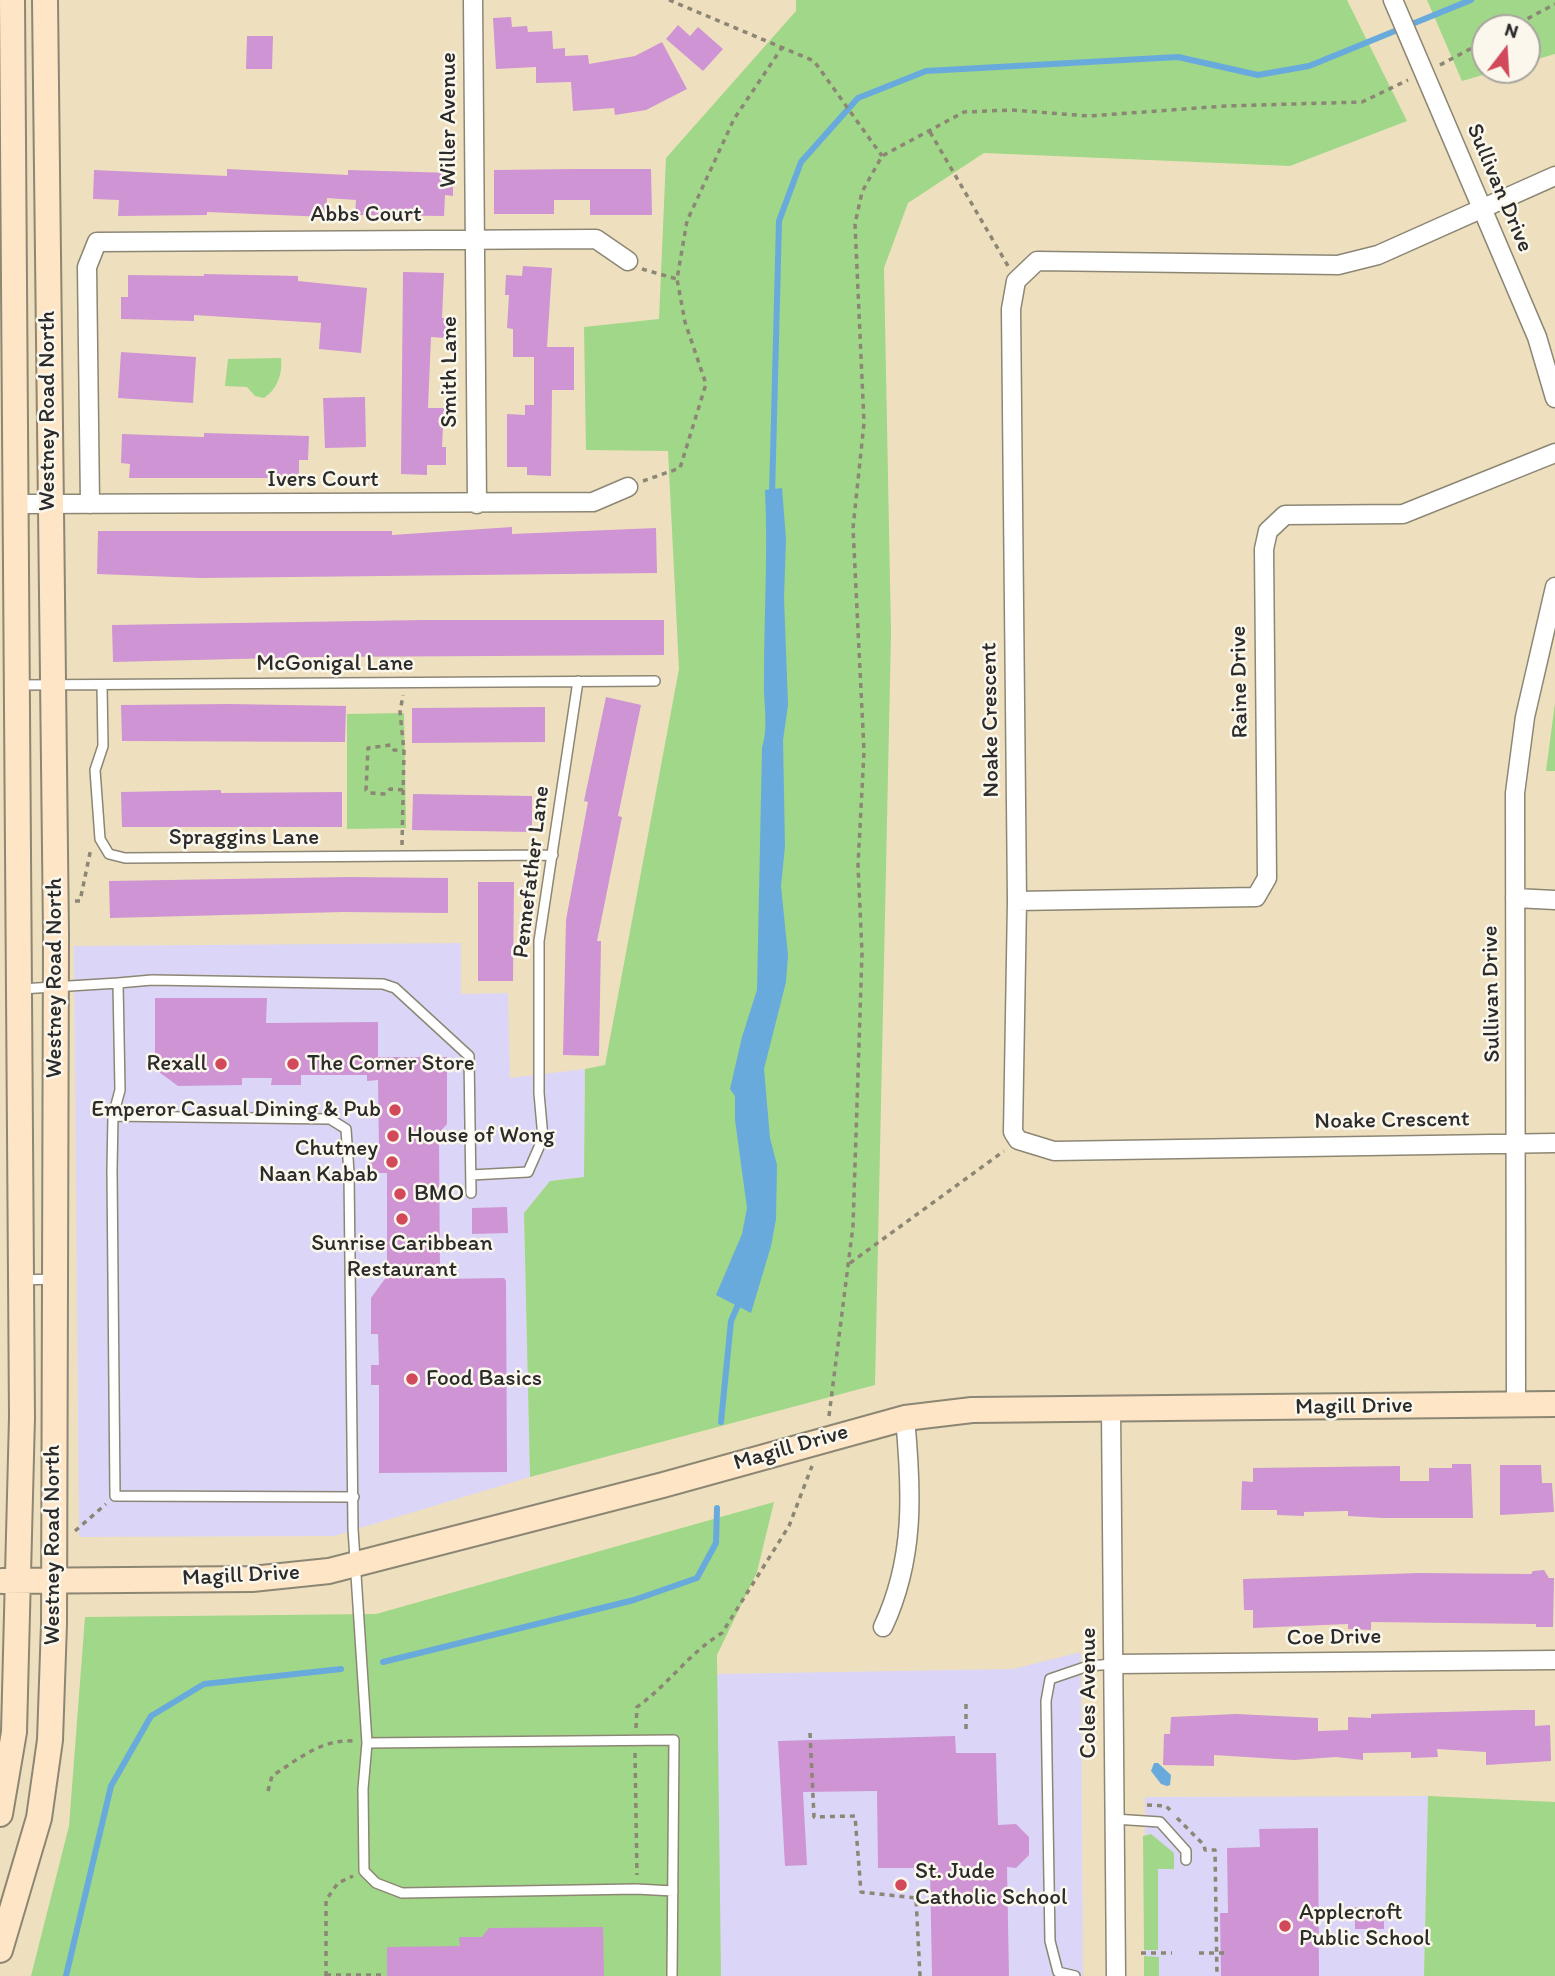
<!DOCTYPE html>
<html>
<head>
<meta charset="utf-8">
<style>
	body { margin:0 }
	#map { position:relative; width:1555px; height:1976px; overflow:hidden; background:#eee0be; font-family:Itim,sans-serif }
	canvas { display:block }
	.north { position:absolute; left:1471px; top:14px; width:70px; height:70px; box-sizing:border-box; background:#fbf7ec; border:2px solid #a8a59f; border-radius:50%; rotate:17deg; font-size:19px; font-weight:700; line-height:28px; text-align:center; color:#2b2b2b }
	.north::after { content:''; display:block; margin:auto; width:24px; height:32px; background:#d1495b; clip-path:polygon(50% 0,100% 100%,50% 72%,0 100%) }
</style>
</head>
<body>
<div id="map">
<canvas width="1555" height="1976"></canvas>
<div class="north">N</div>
</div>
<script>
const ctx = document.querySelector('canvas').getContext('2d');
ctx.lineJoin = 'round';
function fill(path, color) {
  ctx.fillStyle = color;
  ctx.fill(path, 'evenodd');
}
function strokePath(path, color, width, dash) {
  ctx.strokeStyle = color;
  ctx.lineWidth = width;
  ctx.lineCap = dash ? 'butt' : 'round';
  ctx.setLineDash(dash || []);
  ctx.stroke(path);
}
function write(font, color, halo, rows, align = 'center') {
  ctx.font = font + ' Itim,sans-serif';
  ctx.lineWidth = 5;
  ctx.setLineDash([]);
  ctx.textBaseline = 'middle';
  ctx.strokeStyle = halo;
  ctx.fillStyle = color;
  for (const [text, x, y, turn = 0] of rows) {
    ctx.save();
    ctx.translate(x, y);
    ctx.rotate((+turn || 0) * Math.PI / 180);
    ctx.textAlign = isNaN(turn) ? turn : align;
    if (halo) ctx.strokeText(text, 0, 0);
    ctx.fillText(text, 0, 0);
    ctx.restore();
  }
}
const built = new Path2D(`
	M 461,943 L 461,994 L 508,993 L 510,1078 L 585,1069 L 584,1177 L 550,1181 L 524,1213 L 530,1477 L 334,1536 L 79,1537 L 74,946 Z
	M 1081,1652 L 1083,1976 L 721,1976 L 715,1674 L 1013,1669 Z
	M 1428,1796 L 1424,1976 L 1145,1976 L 1145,1797 Z`);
const green = new Path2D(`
	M 796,0 L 1347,0 L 1407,121 L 1290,166 L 984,153 L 908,203 L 884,268 L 891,633 L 875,1385 L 530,1477 L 524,1213 L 550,1181 L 584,1177 L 585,1069 L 605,1065 L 679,669 L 668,451 L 586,450 L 584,327 L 659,319 L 666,158 L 796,11 Z
	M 1427,0 L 1555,0 L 1555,54 L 1527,62 L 1527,28 L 1485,28 L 1485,70 L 1500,70 L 1462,81 Z
	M 281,358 C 283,373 277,390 264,398 L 255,396 L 247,387 L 225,386 L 228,359 Z
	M 1555,703 L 1555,771 L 1546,771 Z
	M 404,713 L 406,828 L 347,829 L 347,714 Z
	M 774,1502 L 757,1572 L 717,1655 L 721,1976 L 31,1976 L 69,1826 L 85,1617 L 376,1614 Z
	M 1428,1796 L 1555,1802 L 1555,1976 L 1424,1976 Z
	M 1151,1834 L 1174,1853 L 1174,1869 L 1158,1869 L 1158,1950 L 1144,1950 L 1143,1836 Z
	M 1144,1956 L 1159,1957 L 1159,1976 L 1144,1976 Z`);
const water = new Path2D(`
	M 782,488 L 786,539 L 784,598 L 788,705 L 783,740 L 785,846 L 781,886 L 788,955 L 786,982 L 764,1069 L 770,1138 L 777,1165 L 776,1219 L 771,1246 L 751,1313 L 716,1295 L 742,1234 L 747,1208 L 735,1120 L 735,1096 L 730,1089 L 742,1037 L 757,990 L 762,748 C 769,725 763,703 764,679 C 764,616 768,553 765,490 Z
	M 1154,1763 L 1158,1763 L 1171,1775 L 1170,1785 L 1167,1786 L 1161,1784 L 1151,1771 Z`);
const stream = new Path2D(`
	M 772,496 L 779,221 L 801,162 L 858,98 L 926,71 L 1178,57 L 1258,75 L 1309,66 L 1471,0
	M 721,1422 L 731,1321 L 741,1298
	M 383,1662 L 634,1600 L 697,1578 L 716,1543 L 717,1508
	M 66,1976 L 111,1786 L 151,1716 L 204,1684 L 341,1669`);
const building = new Path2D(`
	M 511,17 L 512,27 L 527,26 L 528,32 L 552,31 L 553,49 L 565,48 L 565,56 L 588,55 L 589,64 L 635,56 L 662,42 L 687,89 L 646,110 L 615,115 L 614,108 L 573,111 L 571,82 L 536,83 L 536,67 L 496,69 L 493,18 Z
	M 678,25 L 690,36 L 698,27 L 723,49 L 703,71 L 666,39 Z
	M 247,36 L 273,36 L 272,69 L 246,69 Z
	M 227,169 L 348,175 L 348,170 L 453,173 L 453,196 L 445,195 L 444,216 L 355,215 L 356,200 L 327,198 L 326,217 L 207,212 L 207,215 L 118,216 L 119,200 L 93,199 L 94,170 L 227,176 Z
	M 577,169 L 651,169 L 652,215 L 590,215 L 590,200 L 554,200 L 554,214 L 494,214 L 494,170 Z
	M 523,266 L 552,268 L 547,347 L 574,347 L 574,390 L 552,390 L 551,476 L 527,475 L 527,467 L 507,467 L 507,414 L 525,415 L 525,405 L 534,405 L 534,357 L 513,357 L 513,329 L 507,328 L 509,295 L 505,295 L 506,275 L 522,276 Z
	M 403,272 L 444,273 L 442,318 L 447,318 L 446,338 L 431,337 L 428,408 L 444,408 L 442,447 L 446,447 L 446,465 L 427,465 L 427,475 L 401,474 Z
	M 204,274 L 298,276 L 298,281 L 367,288 L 361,353 L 319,349 L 321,323 L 194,315 L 194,321 L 121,319 L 121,297 L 128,297 L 128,275 L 204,276 Z
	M 121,352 L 196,357 L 193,403 L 118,398 Z
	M 365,397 L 366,447 L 325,448 L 323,398 Z
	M 204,433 L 309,436 L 308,460 L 299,460 L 299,478 L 129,478 L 130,464 L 121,463 L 122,434 L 204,437 Z
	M 512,527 L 512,534 L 656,528 L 657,573 L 201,578 L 97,574 L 98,531 L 392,531 L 392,535 Z
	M 424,620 L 664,620 L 664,655 L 317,657 L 113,662 L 112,625 Z
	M 606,697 L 641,705 L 618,816 L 622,817 L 597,941 L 601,941 L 599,1056 L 563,1055 L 566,920 L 588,802 L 584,801 Z
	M 229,704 L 346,706 L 345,742 L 122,741 L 121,705 Z
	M 545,707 L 545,742 L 412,743 L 412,708 Z
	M 221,790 L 221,793 L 342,792 L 342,827 L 122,827 L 121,792 Z
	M 413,794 L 532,796 L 532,832 L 412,830 Z
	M 349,877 L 448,878 L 448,913 L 343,912 L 110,918 L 109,881 Z
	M 478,882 L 514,882 L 513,981 L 478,981 Z
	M 155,998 L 267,998 L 266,1023 L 378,1022 L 378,1057 L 447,1057 L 447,1124 L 439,1133 L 440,1279 L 504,1278 L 506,1281 L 507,1472 L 379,1473 L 379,1385 L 371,1385 L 371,1365 L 379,1365 L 378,1334 L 371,1334 L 371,1298 L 387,1276 L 387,1173 L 369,1173 L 369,1151 L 379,1151 L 378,1080 L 367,1081 L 367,1075 L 301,1075 L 301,1085 L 271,1085 L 272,1078 L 242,1078 L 242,1085 L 178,1086 L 155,1069 Z
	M 507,1207 L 508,1233 L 472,1234 L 472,1208 Z
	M 1452,1464 L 1471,1464 L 1473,1518 L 1383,1518 L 1348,1516 L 1348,1511 L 1304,1512 L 1304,1516 L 1277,1515 L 1277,1510 L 1241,1510 L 1242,1481 L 1253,1482 L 1253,1468 L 1400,1466 L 1400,1481 L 1429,1481 L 1429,1468 L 1452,1468 Z
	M 1500,1465 L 1541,1465 L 1542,1483 L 1552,1483 L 1554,1512 L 1500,1515 Z
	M 1544,1570 L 1549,1578 L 1554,1578 L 1553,1627 L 1536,1627 L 1536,1624 L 1371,1622 L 1371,1630 L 1348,1629 L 1348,1624 L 1253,1628 L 1253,1610 L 1244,1610 L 1243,1579 L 1419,1573 L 1531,1574 L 1533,1571 Z
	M 1517,1710 L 1535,1710 L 1535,1726 L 1550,1725 L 1551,1761 L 1486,1765 L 1486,1752 L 1437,1749 L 1438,1757 L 1411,1758 L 1411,1752 L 1363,1753 L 1363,1760 L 1336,1757 L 1294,1760 L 1214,1755 L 1214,1766 L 1163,1765 L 1164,1734 L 1170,1734 L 1171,1717 L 1236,1714 L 1318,1718 L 1318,1731 L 1348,1730 L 1348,1717 L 1371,1718 L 1371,1714 Z
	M 955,1736 L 956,1753 L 996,1753 L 998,1825 L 1016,1824 L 1029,1837 L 1029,1855 L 1016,1868 L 1007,1867 L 1009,1976 L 932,1976 L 930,1868 L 878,1868 L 877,1791 L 803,1792 L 807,1865 L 785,1866 L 778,1741 Z
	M 1318,1828 L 1319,1976 L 1221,1976 L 1220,1913 L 1228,1913 L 1227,1848 L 1260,1847 L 1259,1829 Z
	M 1355,1907 L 1384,1908 L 1384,1929 L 1355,1929 Z
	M 603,1927 L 604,1976 L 387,1976 L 387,1947 L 460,1946 L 459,1937 L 482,1937 L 489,1928 Z`);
const path = new Path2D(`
	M 669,0 L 814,61 L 882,156
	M 1510,28 L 1555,4
	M 1440,65 L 1485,41
	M 930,132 L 1008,266
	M 642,269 L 677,279
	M 643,481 L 680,468 L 706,384 L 685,322 L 677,279 L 687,221 L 734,119 L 783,46
	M 403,790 L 390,789 L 386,794 L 370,793 L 366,790 L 368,748 L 391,745 L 394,750 L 404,751
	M 402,845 L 404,751 L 400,712 L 403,695
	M 75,901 L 80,901 L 91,848
	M 850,1263 L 1004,1151
	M 829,1416 L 853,1226 L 862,953 L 858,865 L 864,751 L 853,528 L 864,423 L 855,224 L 862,192 L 882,156 L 964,112 L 1011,110 L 1089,116 L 1225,106 L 1362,102 L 1408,80
	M 75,1531 L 106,1504
	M 966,1704 L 966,1731
	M 636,1728 L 637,1707 C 668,1685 690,1652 722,1633 L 789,1526 L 812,1466
	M 810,1733 L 814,1817 L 855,1816 L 861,1892 L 916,1898 L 920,1976
	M 635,1753 L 637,1875
	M 268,1791 L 272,1776 C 297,1760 321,1739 353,1741
	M 1147,1805 L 1166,1806 L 1170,1810
	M 1177,1818 L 1204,1845 L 1205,1850 L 1215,1850 L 1217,1976
	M 1141,1953 L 1172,1953
	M 1199,1953 L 1228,1953
	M 326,1975 L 381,1975
	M 326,1976 L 326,1900 L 338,1883 L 353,1876`);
const lane = new Path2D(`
	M 20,685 L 655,681
	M 102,685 L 103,746 L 95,770 L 100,839 L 109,854 L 125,858 L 553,855
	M 118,983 L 152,980 L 383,984 L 395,988 L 469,1056 L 471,1193
	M 21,989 L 118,983 L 120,1090 L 113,1116 L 112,1170 L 115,1496 L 354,1497
	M 113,1116 L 330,1119 L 346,1129 L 349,1173 L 353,1529 L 367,1743 L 363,1789 L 364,1871 L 376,1883 L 402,1893 L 636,1889 L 673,1891
	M 471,1175 L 528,1172 L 543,1138 L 539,1093 L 539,941 L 578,681
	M 22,1280 L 53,1279
	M 367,1743 L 674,1740 L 672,1976
	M 1114,1819 L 1160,1822 L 1186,1851 L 1186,1860
	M 1075,1976 L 1058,1972 L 1050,1941 L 1046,1701 L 1050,1679 L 1088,1666 L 1114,1664`);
const street = new Path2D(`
	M 473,0 L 477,504
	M 1393,0 L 1537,337 L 1555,398
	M 1555,176 L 1378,255 L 1338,265 L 1037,261 L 1016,281 L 1011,309 L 1017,901 L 1013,1132 L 1018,1140 L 1054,1151 L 1555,1143
	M 15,504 L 593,502 L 628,487
	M 90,504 L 87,267 L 97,242 L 596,239 L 628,261
	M 1515,898 L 1555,900
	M 1017,901 L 1256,897 L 1267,878 L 1264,549 L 1268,531 L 1285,515 L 1403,514 L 1555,453
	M 1516,1404 L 1515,793 L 1525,717 L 1555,587
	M 1111,1410 L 1116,1976
	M 883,1627 C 915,1559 912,1492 905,1418
	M 1114,1664 L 1555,1660`);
const secondary = new Path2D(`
	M 2,1581 L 252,1579 L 329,1571 L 663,1485 L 905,1418 L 972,1410 L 1555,1404
	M 0,1814 L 14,1732 L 22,1417 L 12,0
	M 0,1950 L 39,1818 L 50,1740 L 54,1624 L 56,934 L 45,0`);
const markers = [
	[221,1064,7,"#d1495b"],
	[293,1064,7,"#d1495b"],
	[395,1110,7,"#d1495b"],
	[393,1136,7,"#d1495b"],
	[392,1162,7,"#d1495b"],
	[400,1194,7,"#d1495b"],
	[402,1219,7,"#d1495b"],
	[412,1379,7,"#d1495b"],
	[901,1885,7,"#d1495b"],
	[1285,1926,7,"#d1495b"]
];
const streetNames = [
	["Willer Avenue",449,120,-90],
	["Sullivan Drive",1499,188,67],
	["Abbs Court",366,215],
	["Smith Lane",450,372,-90],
	["Westney Road North",48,411,-90],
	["Ivers Court",323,480],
	["McGonigal Lane",335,664],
	["Raine Drive",1240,682,-91],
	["Noake Crescent",991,720,-91],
	["Spraggins Lane",244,838],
	["Pennefather Lane",532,872,-83],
	["Westney Road North",55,978,-90],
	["Sullivan Drive",1492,994,-91],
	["Noake Crescent",1392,1121,-1],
	["Magill Drive",1354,1407,-1],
	["Magill Drive",791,1448,-16],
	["Westney Road North",53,1545,-90],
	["Magill Drive",241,1576,-3],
	["Coe Drive",1334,1638,-1],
	["Coles Avenue",1089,1693,-90]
];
const poiNames = [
	["Rexall",207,1064,"right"],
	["The Corner Store",307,1064],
	["Emperor Casual Dining & Pub",381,1110,"right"],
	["House of Wong",407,1136],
	["Chutney",378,1149,"right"],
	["Naan Kabab",378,1175,"right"],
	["BMO",414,1194],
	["Sunrise Caribbean",402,1244,"center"],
	["Restaurant",402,1270,"center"],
	["Food Basics",426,1379],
	["St. Jude",915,1872],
	["Catholic School",915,1898],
	["Applecroft",1299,1913],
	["Public School",1299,1939]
];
fill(built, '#dbd6f7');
fill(green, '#a1d788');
fill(water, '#68aadc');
strokePath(stream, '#68aadc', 6);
fill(building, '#ce94d3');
strokePath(lane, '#8c8674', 12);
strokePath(street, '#8c8674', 21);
strokePath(secondary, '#8c8674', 28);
strokePath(path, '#8c8674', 3.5, [5, 5]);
strokePath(lane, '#fff', 9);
strokePath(street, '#fff', 18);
strokePath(secondary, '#fde5c5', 24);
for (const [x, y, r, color] of markers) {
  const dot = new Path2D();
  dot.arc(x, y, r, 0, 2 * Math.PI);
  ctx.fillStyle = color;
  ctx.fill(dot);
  strokePath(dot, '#fbf7ec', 2.5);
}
write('23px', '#2b2b2b', '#fbf7ec', streetNames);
write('23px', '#2b2b2b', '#fbf7ec', poiNames, 'left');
</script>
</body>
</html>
